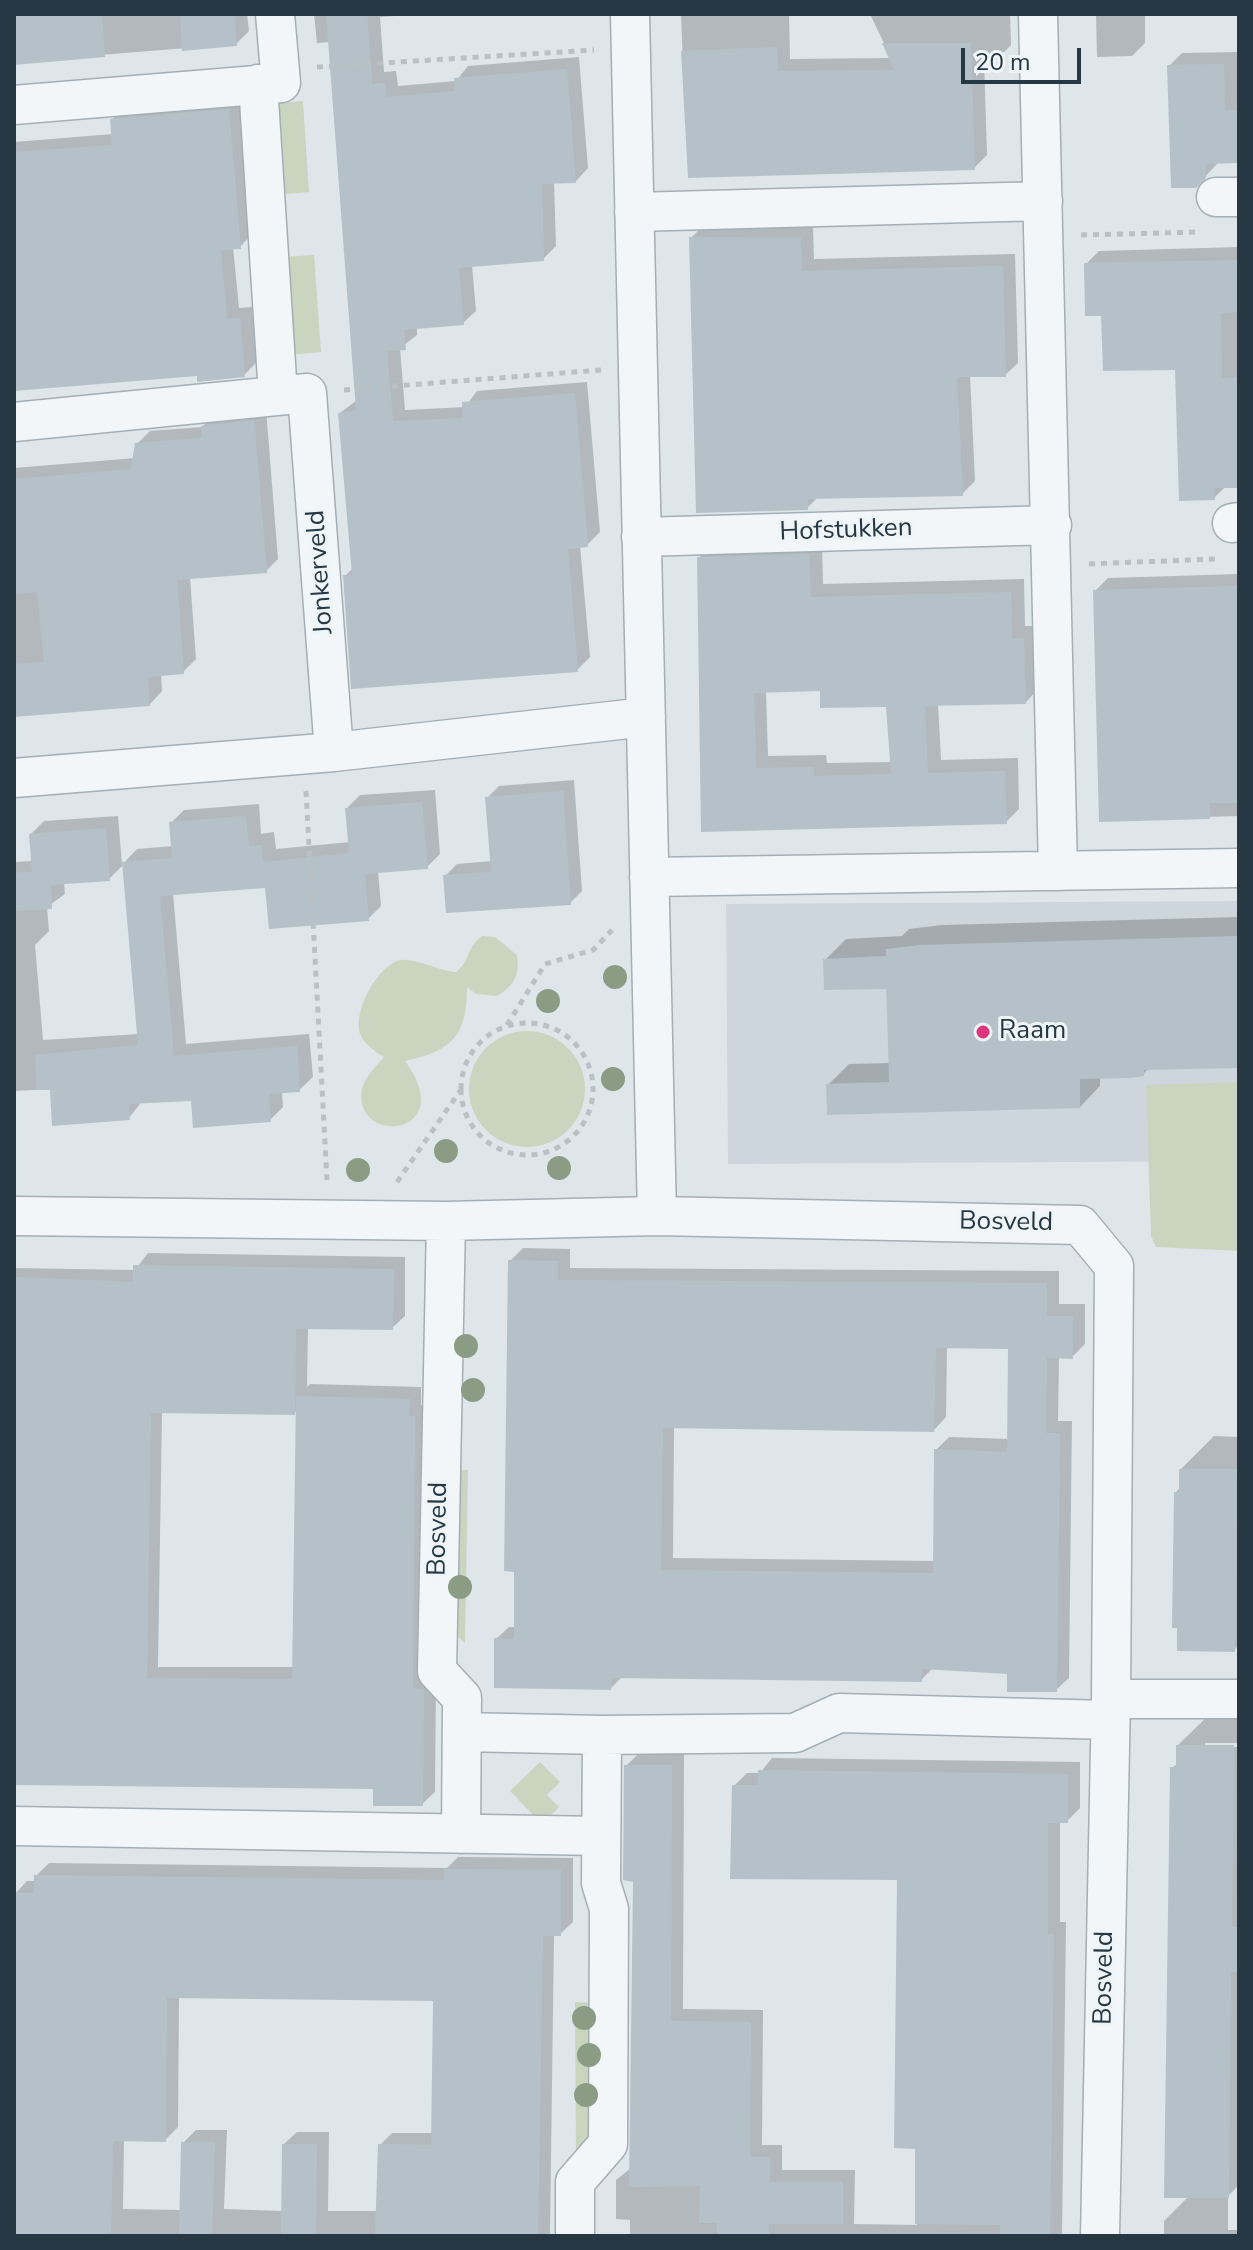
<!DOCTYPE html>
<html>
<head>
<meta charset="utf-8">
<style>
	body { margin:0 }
	#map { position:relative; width:1253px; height:2250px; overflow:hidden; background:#dfe6ea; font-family:"Nunito Sans",sans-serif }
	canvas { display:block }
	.frame { position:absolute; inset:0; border:16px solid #263843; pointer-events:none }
	.scale { position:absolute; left:961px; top:48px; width:120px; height:36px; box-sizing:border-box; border:4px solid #263843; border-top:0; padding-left:10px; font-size:24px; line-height:28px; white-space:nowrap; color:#263843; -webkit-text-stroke:6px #eff4f7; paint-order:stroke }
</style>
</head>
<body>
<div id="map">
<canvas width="1253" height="2250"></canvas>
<div class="frame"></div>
<div class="scale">20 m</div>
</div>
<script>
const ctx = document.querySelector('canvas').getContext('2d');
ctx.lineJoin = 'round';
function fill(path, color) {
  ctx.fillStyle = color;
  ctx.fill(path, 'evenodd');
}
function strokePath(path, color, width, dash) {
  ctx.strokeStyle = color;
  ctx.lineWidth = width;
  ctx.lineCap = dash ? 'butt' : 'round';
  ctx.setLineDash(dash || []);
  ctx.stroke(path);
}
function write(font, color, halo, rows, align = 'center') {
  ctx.font = font + ' "Nunito Sans",sans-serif';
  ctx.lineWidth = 6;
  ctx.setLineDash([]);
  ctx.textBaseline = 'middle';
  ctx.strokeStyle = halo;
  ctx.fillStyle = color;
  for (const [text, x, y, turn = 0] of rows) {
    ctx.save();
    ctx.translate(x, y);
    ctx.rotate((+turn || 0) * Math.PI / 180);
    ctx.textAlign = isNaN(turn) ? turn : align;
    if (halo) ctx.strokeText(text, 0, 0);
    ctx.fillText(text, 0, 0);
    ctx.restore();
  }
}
const built = new Path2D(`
	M 1239,901 L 1239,1161 L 728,1164 L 726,904 Z`);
const green = new Path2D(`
	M 303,101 L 309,192 L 274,195 L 268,104 Z
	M 314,255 L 321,352 L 287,355 L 280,257 Z
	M 482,936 L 495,937 L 517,955 C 520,975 514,986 497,996 L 476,994 L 467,987 C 467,1036 452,1051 405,1061 C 461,1137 352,1147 362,1089 C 365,1077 376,1066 384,1057 C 376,1052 365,1045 361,1036 C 351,1013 378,964 401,960 C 414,958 440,971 456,972 C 470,962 467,946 482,936 Z
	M469 1089a58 58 0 1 1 116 0a58 58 0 1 1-116 0Z
	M 1239,1082 L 1239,1251 L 1156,1247 L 1151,1236 L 1146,1085 Z
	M 448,1470 L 468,1470 L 465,1643 L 445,1624 Z
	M 540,1762 L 560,1782 L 547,1795 L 559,1807 L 542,1824 L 510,1791 Z
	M 575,2002 L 598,2003 L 600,2135 L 576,2159 Z`);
const shadow = new Path2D(`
	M 14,14 L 247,14 L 249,31 L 236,44 L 14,62 Z
	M 314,14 L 424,14 L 380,17 L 384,72 L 396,71 L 398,86 L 456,81 L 468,66 L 579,57 L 588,168 L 576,181 L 554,182 L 556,246 L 543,259 L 472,265 L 476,311 L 463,323 L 417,327 L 417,335 L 400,348 L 405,410 L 465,407 L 477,391 L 587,382 L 600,532 L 587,545 L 580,546 L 590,657 L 577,670 L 345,576 L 353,568 L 340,413 L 357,400 L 330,42 L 317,43 Z
	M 681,14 L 789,14 L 790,59 L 891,58 L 870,14 L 1010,14 L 1011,45 L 998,58 L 984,59 L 987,155 L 974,168 L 684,92 Z
	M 1096,14 L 1145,14 L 1145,43 L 1132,56 L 1097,57 Z
	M 1239,52 L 1239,161 L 1218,163 L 1196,186 L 1169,66 L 1182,53 Z
	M 241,98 L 252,234 L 240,247 L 233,247 L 239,308 L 252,307 L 257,362 L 244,375 L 199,374 L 14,389 L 14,142 L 113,134 L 112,120 L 124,107 Z
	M 704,225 L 813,226 L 814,259 L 1015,254 L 1018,363 L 1005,375 L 970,375 L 975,481 L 962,494 L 818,497 L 807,508 L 691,238 Z
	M 1239,247 L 1239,486 L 1226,486 L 1214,498 L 1177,368 L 1103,314 L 1086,264 L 1099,251 Z
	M 266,409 L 278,559 L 266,571 L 190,577 L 196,659 L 183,672 L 161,674 L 162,691 L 150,704 L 14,715 L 14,468 L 135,458 L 137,444 L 150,431 L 202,427 L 216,414 Z
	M 822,542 L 823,584 L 1024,579 L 1025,626 L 1037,626 L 1039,688 L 1026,702 L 938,704 L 941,760 L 1018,758 L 1019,809 L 1006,822 L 703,830 L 699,558 L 713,545 ZM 822,689 L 888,705 L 892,762 L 827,763 L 826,755 L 768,756 L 766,691 Z
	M 1239,574 L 1239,816 L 1100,820 L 1095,591 L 1108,578 Z
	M 574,780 L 582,891 L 570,903 L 445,876 L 457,864 L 492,861 L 487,798 L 499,786 Z
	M 435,790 L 440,854 L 427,867 L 378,871 L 381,906 L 368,919 L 267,886 L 173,893 L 186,1044 L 309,1034 L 313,1077 L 299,1090 L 282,1091 L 283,1107 L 270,1120 L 193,1099 L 142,1101 L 129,1118 L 51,1089 L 14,1091 L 14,862 L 33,861 L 31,834 L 44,821 L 118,816 L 122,865 L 137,849 L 173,846 L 171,823 L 184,810 L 259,804 L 261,834 L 274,832 L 276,849 L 350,842 L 347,808 L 360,795 ZM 124,864 L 139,1034 L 43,1040 L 35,945 L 49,931 L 47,907 L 65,894 L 64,883 L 109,879 Z
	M 1239,917 L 1239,1066 L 1149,1068 L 1143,1074 L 1100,1077 L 1100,1086 L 1080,1107 L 828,1085 L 849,1064 L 890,1063 L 888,987 L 825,960 L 846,939 L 902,936 L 909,929 L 942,925 Z
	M 523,1248 L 570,1249 L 570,1268 L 1059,1271 L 1059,1304 L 1085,1304 L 1085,1344 L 1072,1357 L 1059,1357 L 1058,1421 L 1072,1421 L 1069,1678 L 1056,1690 L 1009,1672 L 933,1668 L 921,1680 L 623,1676 L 611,1688 L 496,1639 L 509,1627 L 516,1627 L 510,1261 ZM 947,1346 L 1010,1347 L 1009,1439 L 949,1437 L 936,1450 L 935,1561 L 673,1558 L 674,1426 L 934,1430 L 946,1417 Z
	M 148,1253 L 405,1257 L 405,1316 L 392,1328 L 308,1328 L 307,1387 L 310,1384 L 421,1387 L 421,1405 L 427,1405 L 436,1678 L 435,1792 L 422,1804 L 375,1787 L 14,1783 L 14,1268 L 135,1270 ZM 297,1410 L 294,1667 L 158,1667 L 162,1411 L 294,1413 Z
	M 1214,1436 L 1239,1437 L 1239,1645 L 1234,1650 L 1176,1492 L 1181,1487 L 1181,1469 Z
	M 1214,1710 L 1239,1710 L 1239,1743 L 1205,1743 L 1205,1747 L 1239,1747 L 1239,2185 L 1228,2196 L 1228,2230 L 1239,2230 L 1239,2236 L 1164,2236 L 1164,2221 L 1189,2196 L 1172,1768 L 1178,1763 L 1178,1745 Z
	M 639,1753 L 684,1753 L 683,2009 L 763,2010 L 762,2145 L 782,2145 L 782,2170 L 855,2170 L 854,2224 L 917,2225 L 917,2147 L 899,1878 L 734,1786 L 747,1773 L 760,1773 L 772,1758 L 1080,1762 L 1080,1808 L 1067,1821 L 1060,1821 L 1060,1922 L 1066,1922 L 1062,2236 L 630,2236 L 630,2220 L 616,2219 L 616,2180 L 631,2168 L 635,1881 L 626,1766 Z
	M 458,1857 L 573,1858 L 573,1922 L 560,1934 L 554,1934 L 550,2236 L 14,2236 L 15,1894 L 27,1881 L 36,1881 L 36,1876 L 49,1863 L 447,1868 ZM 179,1996 L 435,1999 L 433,2133 L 392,2133 L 380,2145 L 378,2211 L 328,2211 L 329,2132 L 297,2132 L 284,2144 L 283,2211 L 224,2209 L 227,2130 L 196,2130 L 183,2143 L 181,2210 L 123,2209 L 124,2139 L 165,2140 L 178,2127 Z`);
const building = new Path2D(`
	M 14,14 L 102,14 L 105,57 L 14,65 Z
	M 180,14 L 234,14 L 237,46 L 182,51 Z
	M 326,14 L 367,14 L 372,84 L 385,83 L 386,97 L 455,91 L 454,78 L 567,69 L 576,183 L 542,184 L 544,261 L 459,268 L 464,325 L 404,330 L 406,350 L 387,351 L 393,421 L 463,418 L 462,402 L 575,393 L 588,547 L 568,549 L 578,672 L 351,689 L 343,575 L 352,575 L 338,413 L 356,411 Z
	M 882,43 L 971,43 L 975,170 L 688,178 L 681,51 L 777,47 L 778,71 L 894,70 Z
	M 1224,64 L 1225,110 L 1239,110 L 1239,163 L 1206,164 L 1206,178 L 1196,188 L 1171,188 L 1167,65 Z
	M 229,109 L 241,249 L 221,250 L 227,319 L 240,318 L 245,377 L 197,382 L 197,376 L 14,391 L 14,152 L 112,145 L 110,119 Z
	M 689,237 L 801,238 L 802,271 L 1003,266 L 1006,377 L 957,377 L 963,496 L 808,499 L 808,510 L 696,513 Z
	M 1239,260 L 1239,312 L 1221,313 L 1222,378 L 1239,377 L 1239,488 L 1214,488 L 1215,500 L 1179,501 L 1175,370 L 1103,371 L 1101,316 L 1085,316 L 1084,263 Z
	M 254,420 L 267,573 L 177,580 L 184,674 L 148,677 L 150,706 L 14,717 L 14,664 L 44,662 L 37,592 L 14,594 L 14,479 L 131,469 L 135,443 L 202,438 L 201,426 Z
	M 809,554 L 811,597 L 1011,592 L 1012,639 L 1024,638 L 1026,704 L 925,706 L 928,773 L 1005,771 L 1007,824 L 701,832 L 697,557 ZM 820,691 L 820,708 L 886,707 L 891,774 L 814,776 L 814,767 L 756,768 L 754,693 Z
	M 1239,586 L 1239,803 L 1210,803 L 1210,819 L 1099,822 L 1093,590 Z
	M 563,791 L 571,905 L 446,913 L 443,875 L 491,872 L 485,797 Z
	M 422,802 L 428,869 L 365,874 L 369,921 L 269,929 L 265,888 L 160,896 L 174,1056 L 297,1046 L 300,1092 L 269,1094 L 271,1122 L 193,1128 L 191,1101 L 129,1104 L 130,1120 L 52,1126 L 50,1090 L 37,1090 L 35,1055 L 138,1045 L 122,862 L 172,858 L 169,822 L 246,816 L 249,846 L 262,845 L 263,862 L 349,853 L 345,808 Z
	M 106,828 L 110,881 L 51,885 L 52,909 L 14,911 L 14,873 L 32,872 L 29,834 Z
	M 1239,936 L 1239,1068 L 1144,1070 L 1144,1076 L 1131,1078 L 1080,1079 L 1080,1108 L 827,1115 L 826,1084 L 889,1082 L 887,1011 L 886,989 L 824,990 L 823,959 L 886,956 L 886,949 L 920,945 Z
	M 508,1260 L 558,1261 L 558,1280 L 1047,1283 L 1047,1316 L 1073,1316 L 1073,1359 L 1047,1358 L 1046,1433 L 1060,1433 L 1057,1692 L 1007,1692 L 1007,1674 L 922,1669 L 922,1682 L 612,1678 L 611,1690 L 494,1688 L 494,1638 L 514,1639 L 514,1572 L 504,1571 ZM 936,1348 L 1008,1349 L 1007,1452 L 934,1449 L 933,1573 L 661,1570 L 663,1428 L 934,1432 Z
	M 133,1265 L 394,1269 L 393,1330 L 296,1329 L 295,1415 L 151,1413 L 147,1678 L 292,1679 L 296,1396 L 410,1399 L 409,1416 L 415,1416 L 413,1688 L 424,1690 L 423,1806 L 373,1806 L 373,1789 L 14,1785 L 14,1277 L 133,1282 Z
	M 1179,1469 L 1237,1469 L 1235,1652 L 1177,1651 L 1177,1628 L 1172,1628 L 1174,1492 L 1179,1492 Z
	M 1176,1745 L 1234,1745 L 1232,1927 L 1239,1927 L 1239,1972 L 1231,1972 L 1229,2198 L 1164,2198 L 1170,1767 L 1176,1767 Z
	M 624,1765 L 672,1765 L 671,2021 L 751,2022 L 750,2157 L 770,2157 L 770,2182 L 843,2182 L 843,2224 L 769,2224 L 769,2236 L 717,2236 L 717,2223 L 699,2223 L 700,2186 L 629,2187 L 633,1882 L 623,1880 Z
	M 758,1770 L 1068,1774 L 1068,1823 L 1048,1823 L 1048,1934 L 1054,1934 L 1050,2236 L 1000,2236 L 1000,2225 L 915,2224 L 915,2149 L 894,2148 L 897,1880 L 730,1879 L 732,1785 L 758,1785 Z
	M 444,1869 L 561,1870 L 561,1936 L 543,1936 L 538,2236 L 375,2236 L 378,2144 L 431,2145 L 433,2001 L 167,1998 L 166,2142 L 113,2141 L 111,2236 L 14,2236 L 14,1893 L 34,1893 L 34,1875 L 444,1880 Z
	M 181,2142 L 215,2142 L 212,2236 L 179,2236 Z
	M 282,2144 L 317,2144 L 316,2236 L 281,2236 Z`);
const path = new Path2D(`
	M 317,67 L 594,50
	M 1081,235 L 1199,232
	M 344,390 L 601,370
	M 1089,564 L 1215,559
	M 306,791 L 327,1180
	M461 1089a66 66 0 1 1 132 0a66 66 0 1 1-132 0Z
	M 507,1025 L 545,964 L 593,950 L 612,930
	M 397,1182 L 460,1091`);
const street = new Path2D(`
	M 630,14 L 657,1216
	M 1038,14 L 1058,871
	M 258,84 L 278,395
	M 14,105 L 281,83 L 275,14
	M 1216,197 L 1239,197
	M 634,212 L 1043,201
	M 14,422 L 307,393 L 334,752
	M 1232,523 L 1239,522
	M 641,537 L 1052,525
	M 14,778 L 334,752 L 646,717
	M 649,877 L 1239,868
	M 14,1216 L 446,1221 L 657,1216 L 1080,1225 L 1114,1266 L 1111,1699
	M 446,1221 L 437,1671 L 462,1698 L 461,1834
	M 462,1732 L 602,1735 L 795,1733 L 839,1713 L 1110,1720
	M 14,1826 L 601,1836
	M 575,2236 L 575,2182 L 608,2144 L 609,1909 L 601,1883 L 602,1735
	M 1100,2236 L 1111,1699 L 1239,1699`);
const trees = [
	[615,977],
	[548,1001],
	[613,1079],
	[446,1151],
	[559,1168],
	[358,1170],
	[466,1346],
	[473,1390],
	[460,1587],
	[584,2018],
	[589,2055],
	[586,2095]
];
const markers = [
	[983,1032,8,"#dd367d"]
];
const streetNames = [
	["Hofstukken",846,531,-2],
	["Jonkerveld",321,572,-94],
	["Bosveld",1006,1223,1],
	["Bosveld",439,1529,-89],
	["Bosveld",1105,1978,-89]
];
const poiNames = [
	["Raam",999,1032]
];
fill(built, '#cdd6dc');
fill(green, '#cad5bf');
fill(shadow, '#0003');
fill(building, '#b5c1c8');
strokePath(street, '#a4aeb5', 41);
strokePath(path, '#b9c1c5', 5, [6, 6]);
strokePath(street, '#f2f6f8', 38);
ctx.fillStyle = '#8b9c85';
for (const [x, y] of trees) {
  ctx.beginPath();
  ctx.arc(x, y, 12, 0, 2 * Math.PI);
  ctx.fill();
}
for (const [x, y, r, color] of markers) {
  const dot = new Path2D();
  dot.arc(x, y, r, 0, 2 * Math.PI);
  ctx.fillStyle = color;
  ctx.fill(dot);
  strokePath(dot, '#eff4f7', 3);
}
write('26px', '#263843', '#eff4f7', streetNames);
write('26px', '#263843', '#eff4f7', poiNames, 'left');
</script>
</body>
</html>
